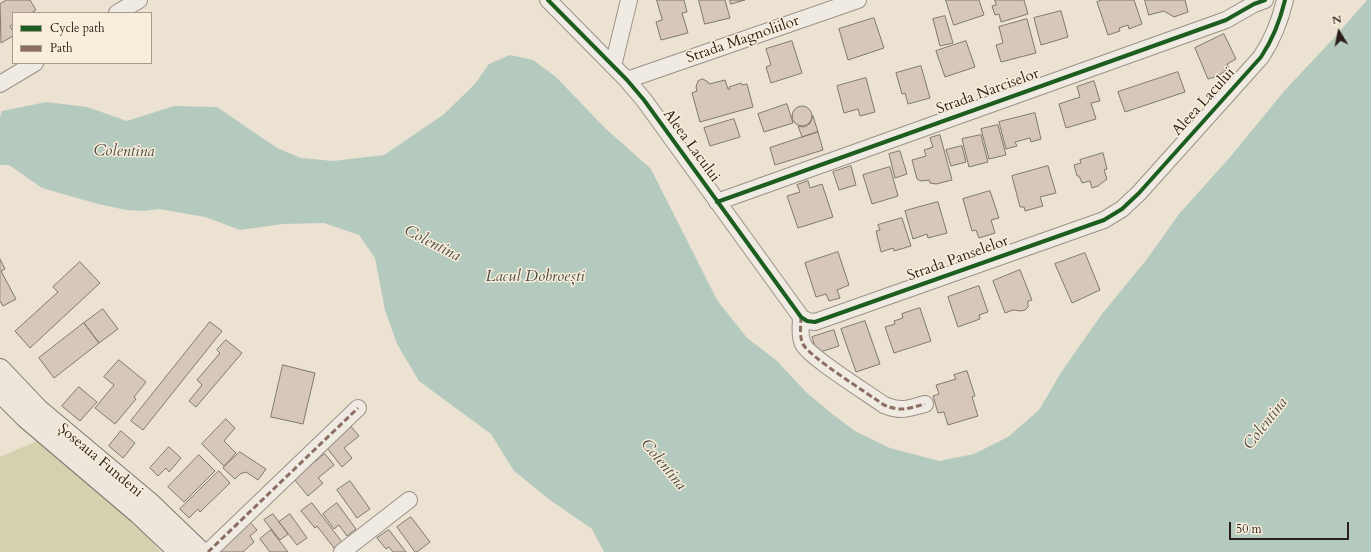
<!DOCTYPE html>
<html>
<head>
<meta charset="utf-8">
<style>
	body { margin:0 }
	#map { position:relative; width:1371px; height:552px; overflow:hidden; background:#ece2d2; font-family:Cardo,serif }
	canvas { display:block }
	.legend { position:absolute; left:12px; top:12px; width:140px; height:52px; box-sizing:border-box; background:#f9eedb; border:1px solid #a79b8d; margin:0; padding:5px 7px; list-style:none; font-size:12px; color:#2b1f18 }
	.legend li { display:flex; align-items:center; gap:8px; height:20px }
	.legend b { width:20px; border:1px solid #a79b8d }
	.north { position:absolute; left:1319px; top:12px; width:40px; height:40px; -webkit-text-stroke:3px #f9eedb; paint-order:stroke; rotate:350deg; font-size:11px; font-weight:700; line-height:16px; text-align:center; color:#2b1f18 }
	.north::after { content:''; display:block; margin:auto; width:14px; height:18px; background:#2b1f18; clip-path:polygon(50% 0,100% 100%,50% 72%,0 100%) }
	.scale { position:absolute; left:1229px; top:522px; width:120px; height:18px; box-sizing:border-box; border:2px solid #2b1f18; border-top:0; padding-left:5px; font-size:12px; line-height:14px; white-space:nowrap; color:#2b1f18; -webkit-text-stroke:3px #f9eedb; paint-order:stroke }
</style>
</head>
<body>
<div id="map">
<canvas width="1371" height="552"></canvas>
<ul class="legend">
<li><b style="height:5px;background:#1b5e20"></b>Cycle path</li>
<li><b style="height:5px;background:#8d6e63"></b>Path</li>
</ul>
<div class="north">N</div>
<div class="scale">50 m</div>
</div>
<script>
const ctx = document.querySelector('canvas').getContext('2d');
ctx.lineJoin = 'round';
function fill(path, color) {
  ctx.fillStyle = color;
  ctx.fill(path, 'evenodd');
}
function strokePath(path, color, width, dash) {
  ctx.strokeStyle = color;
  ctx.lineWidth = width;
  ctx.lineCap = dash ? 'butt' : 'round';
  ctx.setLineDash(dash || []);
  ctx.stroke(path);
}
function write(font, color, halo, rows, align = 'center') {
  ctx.font = font + ' Cardo,serif';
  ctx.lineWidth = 3;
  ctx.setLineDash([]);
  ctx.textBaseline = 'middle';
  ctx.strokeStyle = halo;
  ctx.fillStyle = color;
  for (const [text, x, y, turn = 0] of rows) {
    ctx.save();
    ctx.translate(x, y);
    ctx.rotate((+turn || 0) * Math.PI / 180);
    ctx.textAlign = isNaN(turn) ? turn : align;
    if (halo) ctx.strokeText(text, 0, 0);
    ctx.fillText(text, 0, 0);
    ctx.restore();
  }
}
const green = new Path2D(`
	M 39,440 L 144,533 L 161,552 L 0,552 L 0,457 Z`);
const water = new Path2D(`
	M 1367,0 L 1371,0 L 1371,552 L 604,552 L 592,529 L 550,500 L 514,471 L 491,434 L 419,381 L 397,344 L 385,310 L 375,258 L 359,235 L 324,223 L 283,224 L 240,230 L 205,217 L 159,209 L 144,211 L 126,210 L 98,204 L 42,188 L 9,165 L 0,165 L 0,117 L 2,111 L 46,102 L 87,107 L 127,121 L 174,106 L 217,107 L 277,148 L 301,158 L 333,161 L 384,155 L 443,115 L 475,84 L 489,64 L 510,55 L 533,60 L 556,77 L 605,128 L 651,169 L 717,300 L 747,338 L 776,360 L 806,392 L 831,413 L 855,431 L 890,448 L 939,461 L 974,454 L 1008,437 L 1039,410 L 1062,371 L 1102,314 L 1147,259 L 1179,214 L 1231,156 L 1285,90 L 1334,38 Z`);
const building = new Path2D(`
	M 7,0 L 30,0 L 36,10 L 31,13 L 13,13 L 13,24 L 10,26 L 13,31 L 13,36 L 1,43 L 0,4 Z
	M 657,0 L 684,0 L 687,12 L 682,13 L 688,33 L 661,40 L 656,22 L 662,20 Z
	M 699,0 L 725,0 L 730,18 L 705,24 Z
	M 730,0 L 745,0 L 731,4 Z
	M 946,0 L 979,0 L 984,15 L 954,25 Z
	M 995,0 L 1024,0 L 1028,14 L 1001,22 L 999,14 L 995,15 L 992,6 L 996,5 Z
	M 1102,0 L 1134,0 L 1142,24 L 1129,29 L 1128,25 L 1119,28 L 1120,31 L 1108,35 L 1097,2 Z
	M 1145,0 L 1185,0 L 1188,12 L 1174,17 L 1164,11 L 1149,15 Z
	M 1061,11 L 1068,37 L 1041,45 L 1034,18 Z
	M 945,16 L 953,43 L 940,46 L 933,19 Z
	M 874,18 L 884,48 L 848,60 L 839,29 Z
	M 1027,19 L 1036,53 L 1001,62 L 996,45 L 1003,43 L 999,27 Z
	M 1224,34 L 1236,59 L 1227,64 L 1229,68 L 1218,76 L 1208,79 L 1195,48 Z
	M 792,41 L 802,73 L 771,83 L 766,67 L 771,65 L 766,49 Z
	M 966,41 L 975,67 L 945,77 L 936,51 Z
	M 921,66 L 930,98 L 908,104 L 905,93 L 902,94 L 896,73 Z
	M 1178,72 L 1185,92 L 1125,112 L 1118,92 Z
	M 866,78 L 875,112 L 860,116 L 858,109 L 844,113 L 837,86 Z
	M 703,79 L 708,82 L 709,84 L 725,80 L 728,89 L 730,89 L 729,87 L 741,83 L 742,85 L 747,84 L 753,107 L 700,122 L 692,93 L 697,91 L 696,87 L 698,81 Z
	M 1094,81 L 1100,101 L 1091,103 L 1096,119 L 1066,128 L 1059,104 L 1080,97 L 1077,87 Z
	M 787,104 L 793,123 L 764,132 L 758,114 Z
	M792 116a10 10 0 1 1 20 0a10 10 0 1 1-20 0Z
	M 1035,113 L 1041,139 L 1031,142 L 1030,138 L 1015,142 L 1017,146 L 1006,149 L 999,122 Z
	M 813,116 L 818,132 L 802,137 L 798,126 L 804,127 L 808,125 L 810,123 Z
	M 734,119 L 740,137 L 710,146 L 704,128 Z
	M 998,125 L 1006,155 L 989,159 L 981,129 Z
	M 818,132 L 823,150 L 775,165 L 770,148 Z
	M 940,135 L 952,180 L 936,184 L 930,183 L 929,180 L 921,181 L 917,179 L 912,160 L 926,156 L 924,150 L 933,147 L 930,138 Z
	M 981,135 L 988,162 L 969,167 L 962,139 Z
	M 962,146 L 966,162 L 951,166 L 946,150 Z
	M 900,151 L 907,174 L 895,178 L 889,154 Z
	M 1103,153 L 1107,169 L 1104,170 L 1107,179 L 1098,186 L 1092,188 L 1090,181 L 1082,183 L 1079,176 L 1077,176 L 1074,165 L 1081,163 L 1080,160 Z
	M 851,166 L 856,185 L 839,190 L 833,172 Z
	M 1048,166 L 1056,193 L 1040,197 L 1043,206 L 1025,211 L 1024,207 L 1020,207 L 1012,176 Z
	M 890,167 L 898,196 L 872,204 L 863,175 Z
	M 808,181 L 810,188 L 822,184 L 833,217 L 798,228 L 787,196 L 800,192 L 797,185 Z
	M 990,191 L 999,218 L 991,220 L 995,233 L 979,238 L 976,230 L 972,231 L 963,199 Z
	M 938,202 L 947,233 L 928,238 L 927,234 L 913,239 L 905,211 Z
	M 902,218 L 911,246 L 894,251 L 893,248 L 881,252 L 876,231 L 880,230 L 878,225 Z
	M 838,252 L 849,285 L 837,290 L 840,298 L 829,301 L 826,294 L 816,297 L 805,263 Z
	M 1085,253 L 1100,290 L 1072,303 L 1055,264 Z
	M 0,259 L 5,269 L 1,271 L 16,299 L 3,306 L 0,301 Z
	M 80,262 L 100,283 L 30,348 L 15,331 L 58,292 L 53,287 Z
	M 1020,270 L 1032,300 L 1028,301 L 1028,307 L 1025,310 L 1021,311 L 1013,310 L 1005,313 L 993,281 Z
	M 979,286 L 988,312 L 979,315 L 980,319 L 958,327 L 948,297 Z
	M 920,308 L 931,341 L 894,353 L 885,327 L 895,324 L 894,321 L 903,318 L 902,314 Z
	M 103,309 L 118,329 L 99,343 L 84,323 Z
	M 865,321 L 880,364 L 856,372 L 841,329 Z
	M 210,322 L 222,331 L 143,430 L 131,421 Z
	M 84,323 L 99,343 L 54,378 L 39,358 Z
	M 834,330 L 839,346 L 817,353 L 812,337 Z
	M 226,340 L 242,353 L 196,407 L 189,401 L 202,385 L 197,380 L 220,353 L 217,350 Z
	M 119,360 L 146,382 L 134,397 L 136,399 L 115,424 L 95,408 L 114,385 L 104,377 Z
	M 283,365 L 315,373 L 303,424 L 271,417 Z
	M 967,371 L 975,396 L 972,397 L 978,416 L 948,425 L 944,412 L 938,413 L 933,396 L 939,394 L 936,385 L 956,379 L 954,375 Z
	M 79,387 L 97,402 L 80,421 L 62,406 Z
	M 226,419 L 235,428 L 224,441 L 236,453 L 224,466 L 202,444 Z
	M 348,423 L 359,436 L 344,448 L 352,458 L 342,467 L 327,448 Z
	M 121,431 L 135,443 L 123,458 L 109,446 Z
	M 169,447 L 181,458 L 169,472 L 166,468 L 158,476 L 150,468 Z
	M 240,452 L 266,469 L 258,480 L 246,472 L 240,474 L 235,479 L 223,468 Z
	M 325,454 L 334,465 L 318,478 L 323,483 L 308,496 L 294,479 Z
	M 199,455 L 215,471 L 184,502 L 168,487 Z
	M 219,471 L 230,483 L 200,512 L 198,509 L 189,518 L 180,509 Z
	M 350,481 L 370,509 L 357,518 L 337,490 Z
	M 312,503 L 342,542 L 334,548 L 317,526 L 315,528 L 301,511 Z
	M 337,503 L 356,529 L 347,536 L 339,525 L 334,529 L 323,514 Z
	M 273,514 L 288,534 L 280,540 L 264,520 Z
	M 290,514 L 307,538 L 297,545 L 279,522 Z
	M 411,517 L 430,542 L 417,552 L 415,552 L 397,527 Z
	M 249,521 L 257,530 L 250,536 L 254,542 L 243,552 L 220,552 L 218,549 Z
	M 271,530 L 288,552 L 270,552 L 260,539 Z
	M 389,530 L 406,552 L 393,552 L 389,547 L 386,549 L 377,538 Z`);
const minor = new Path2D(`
	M 548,0 L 627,80 L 644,100 L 801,317 L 807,321 L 815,322 L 1104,220 L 1122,209 L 1139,193 L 1261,57 C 1273,39 1280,21 1285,0
	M 117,13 L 139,0
	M 613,66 L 629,0
	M 627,80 L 858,0
	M 0,84 L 35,63
	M 717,202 L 1226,20 L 1254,4 L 1265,0
	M 801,317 C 801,325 799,336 803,344 C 809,357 869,394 884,405 C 902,412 906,409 925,404
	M 208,552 L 358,408
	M 342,552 L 409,500`);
const major = new Path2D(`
	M 0,369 L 39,410 L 150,503 L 201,552
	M 0,392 L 26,418 L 139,514 L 179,552`);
const quiet = new Path2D(`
	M 801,317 C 801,325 799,336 803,344 C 809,357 869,394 884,405 C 902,412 906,409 925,404
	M 208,552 L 358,408`);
const cycleway = new Path2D(`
	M 548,0 L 627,80 L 644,100 L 801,317 L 807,321 L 815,322 L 1104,220 L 1122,209 L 1139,193 L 1261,57 C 1273,39 1280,21 1285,0
	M 717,202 L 1226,20 L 1254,4 L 1265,0`);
const streetNames = [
	["Strada Magnoliilor",743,40,-19],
	["Strada Narciselor",988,92,-20],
	["Aleea Lacului",1204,102,-48],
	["Aleea Lacului",691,146,54],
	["Strada Panselelor",958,259,-20],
	["Șoseaua Fundeni",100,461,40]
];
const waterNames = [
	["Colentina",124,152,1],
	["Colentina",432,244,27],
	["Lacul Dobroești",535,277],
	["Colentina",1266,424,-52],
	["Colentina",663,465,50]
];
fill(green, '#d4d1af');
fill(water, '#b5cabe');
fill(building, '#d7c6ba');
strokePath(building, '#7f786f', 1);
strokePath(minor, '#9a9288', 18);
strokePath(major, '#7f786f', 22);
strokePath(minor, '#efeae2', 16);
strokePath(major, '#ece6dd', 20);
strokePath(quiet, '#8d6e63', 3, [6, 3]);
strokePath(cycleway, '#1b5e20', 4);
write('15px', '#2b1f18', '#f9eedb', streetNames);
write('italic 16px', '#4d4f47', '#f9eedb', waterNames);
</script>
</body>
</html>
